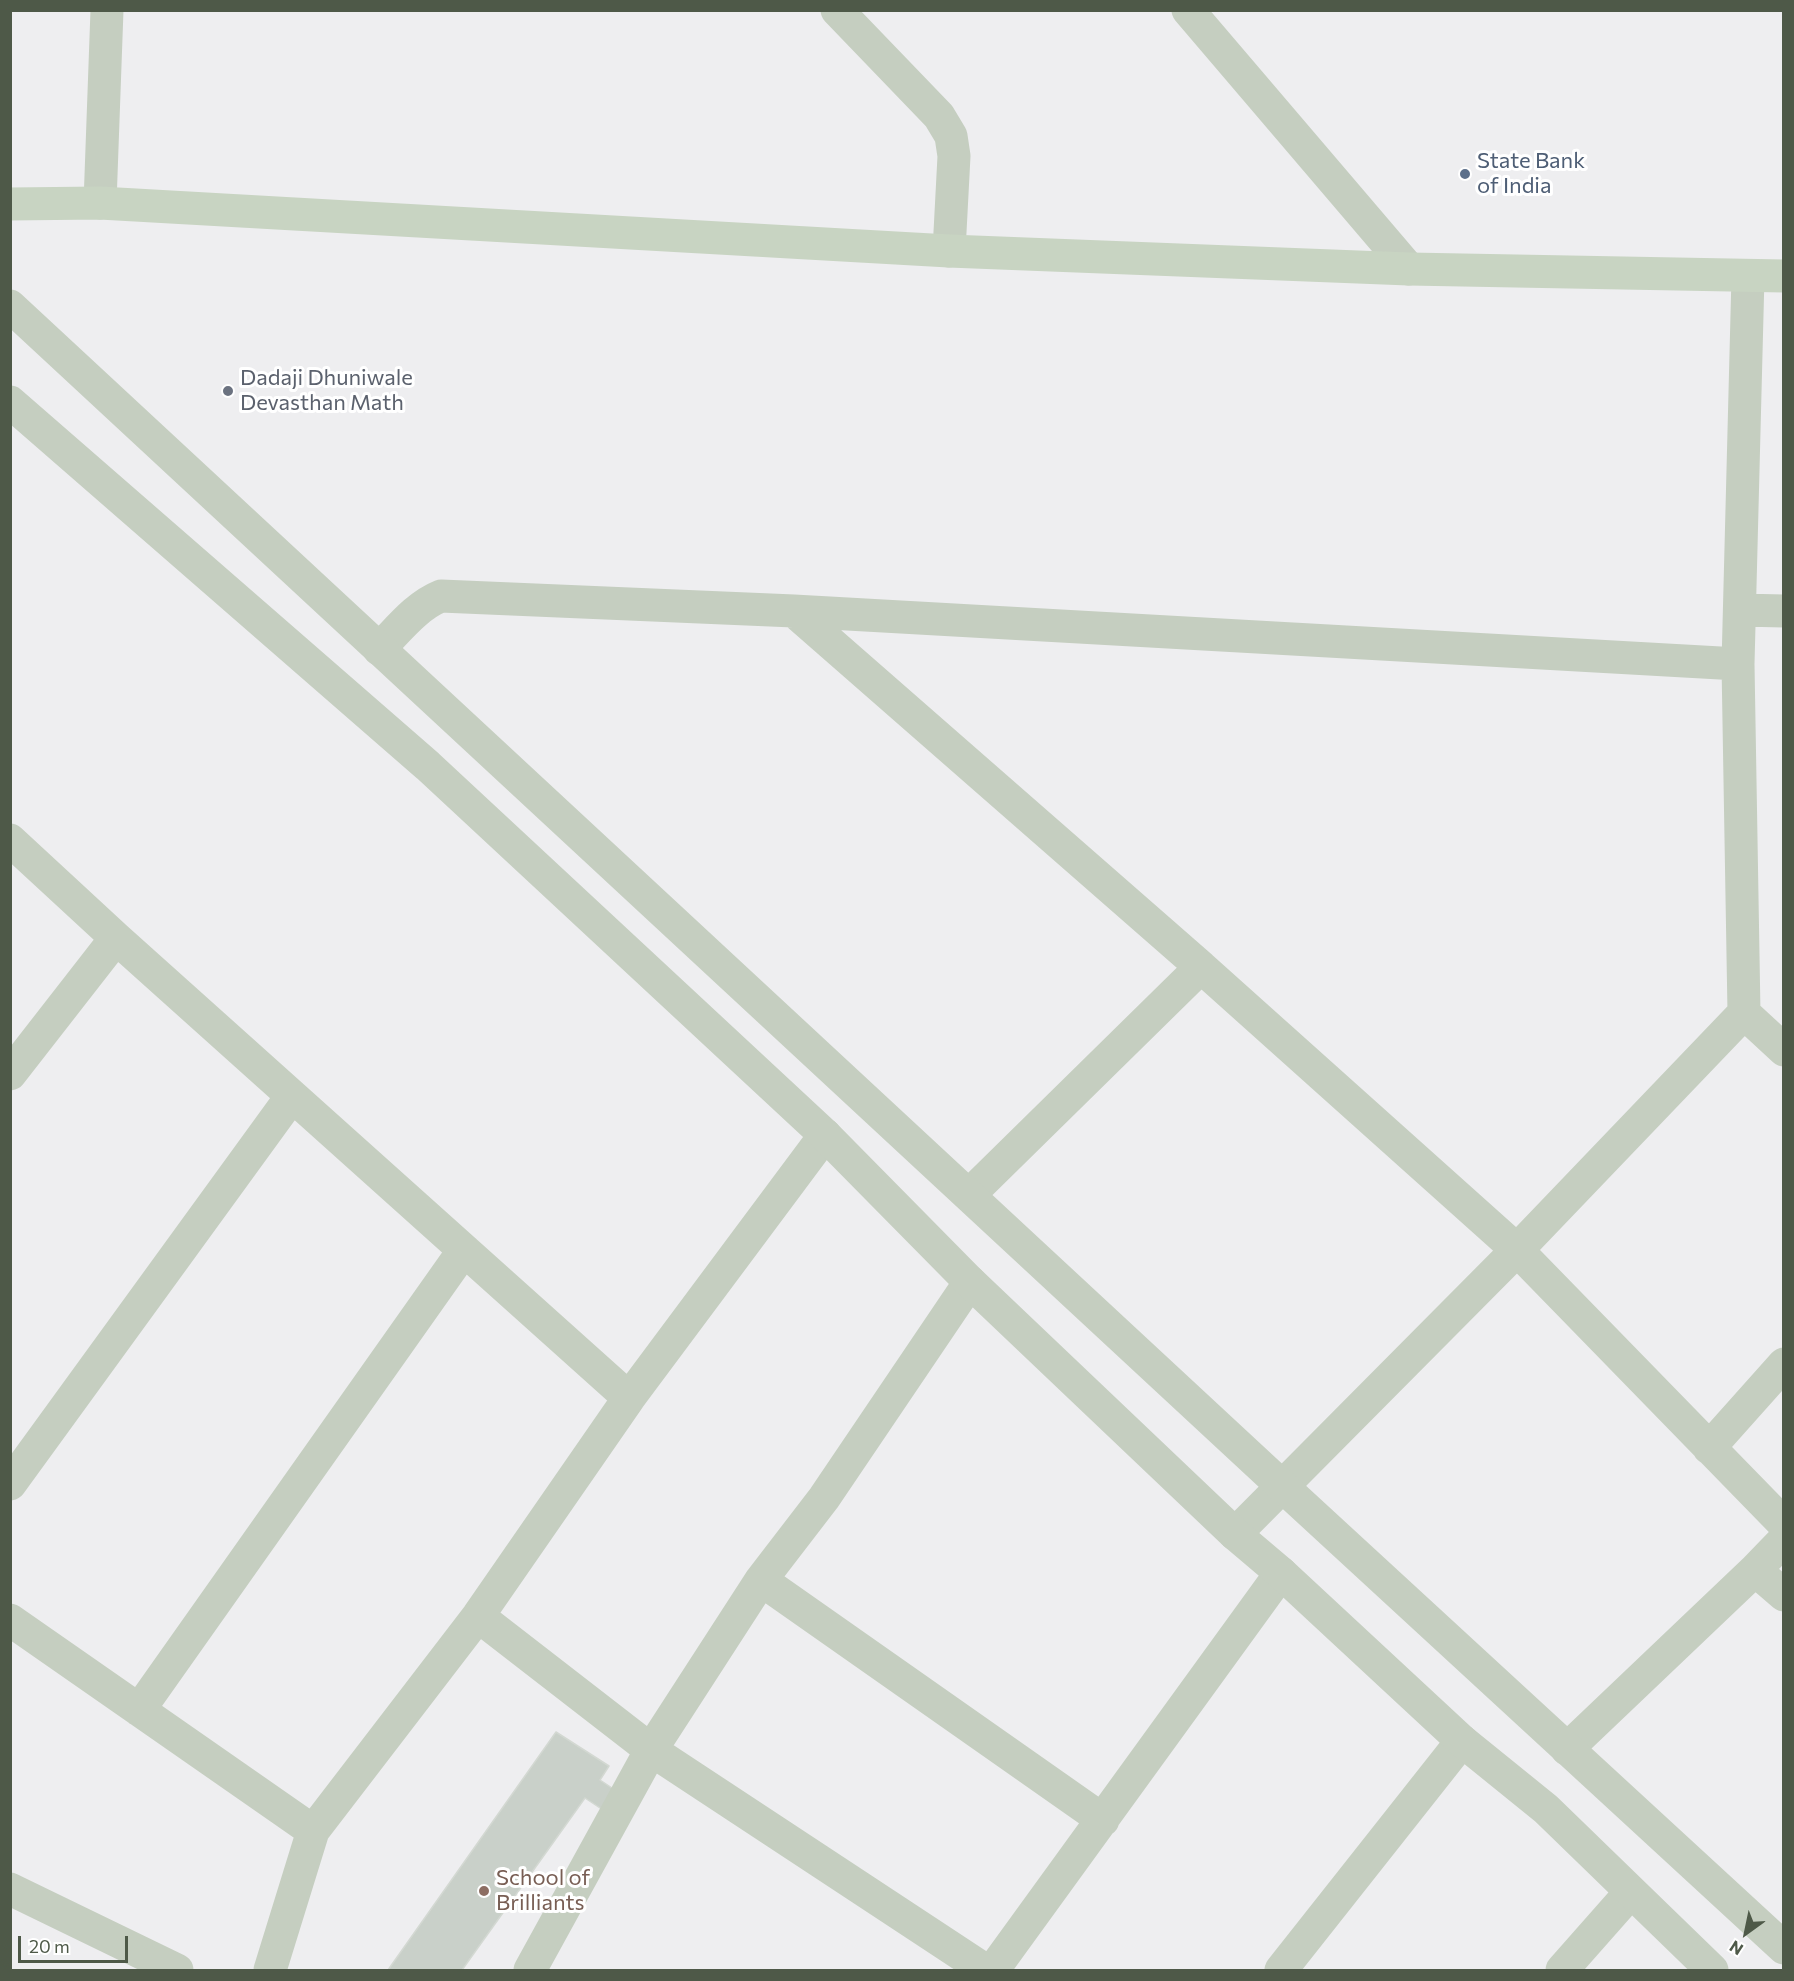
<!DOCTYPE html>
<html>
<head>
<meta charset="utf-8">
<style>
	body { margin:0 }
	#map { position:relative; width:1794px; height:1981px; overflow:hidden; background:#eeeef0; font-family:Commissioner,sans-serif }
	canvas { display:block }
	.frame { position:absolute; inset:0; border:12px solid #4e5948; pointer-events:none }
	.north { position:absolute; left:1716px; top:1903px; width:60px; height:60px; -webkit-text-stroke:4px #fff; paint-order:stroke; rotate:213deg; font-size:16px; font-weight:700; line-height:24px; text-align:center; color:#4e5948 }
	.north::after { content:''; display:block; margin:auto; width:21px; height:27px; background:#4e5948; clip-path:polygon(50% 0,100% 100%,50% 72%,0 100%) }
	.scale { position:absolute; left:18px; top:1936px; width:110px; height:27px; box-sizing:border-box; border:3px solid #4e5948; border-top:0; padding-left:8px; font-size:18px; line-height:21px; white-space:nowrap; color:#4e5948; -webkit-text-stroke:4px #fff; paint-order:stroke }
</style>
</head>
<body>
<div id="map">
<canvas width="1794" height="1981"></canvas>
<div class="frame"></div>
<div class="north">N</div>
<div class="scale">20 m</div>
</div>
<script>
const ctx = document.querySelector('canvas').getContext('2d');
ctx.lineJoin = 'round';
function fill(path, color) {
  ctx.fillStyle = color;
  ctx.fill(path, 'evenodd');
}
function strokePath(path, color, width, dash) {
  ctx.strokeStyle = color;
  ctx.lineWidth = width;
  ctx.lineCap = dash ? 'butt' : 'round';
  ctx.setLineDash(dash || []);
  ctx.stroke(path);
}
function write(font, color, halo, rows, align = 'center') {
  ctx.font = font + ' Commissioner,sans-serif';
  ctx.lineWidth = 6;
  ctx.setLineDash([]);
  ctx.textBaseline = 'middle';
  ctx.strokeStyle = halo;
  ctx.fillStyle = color;
  for (const [text, x, y, turn = 0] of rows) {
    ctx.save();
    ctx.translate(x, y);
    ctx.rotate((+turn || 0) * Math.PI / 180);
    ctx.textAlign = isNaN(turn) ? turn : align;
    if (halo) ctx.strokeText(text, 0, 0);
    ctx.fillText(text, 0, 0);
    ctx.restore();
  }
}
const building = new Path2D(`
	M 556,1732 L 609,1766 L 600,1780 L 615,1790 L 603,1810 L 585,1798 L 462,1970 L 388,1970 Z`);
const minor = new Path2D(`
	M 837,10 L 939,116 L 951,136 L 954,156 L 949,251
	M 1188,10 L 1409,269
	M 100,203 L 107,10
	M 1740,610 L 1784,611
	M 794,611 L 1201,967
	M 379,649 C 398,630 416,606 441,596 L 794,611 L 1738,664 L 1748,276
	M 10,840 L 116,938 L 629,1398
	M 1744,1013 L 1784,1050
	M 10,1074 L 116,938
	M 969,1195 L 1201,967 L 1517,1250 L 1784,1524
	M 970,1282 L 824,1498 L 761,1580 L 651,1750 L 985,1970
	M 1709,1448 L 1784,1364
	M 10,1484 L 292,1096
	M 1235,1534 L 1517,1250 L 1744,1013 L 1738,664
	M 1755,1570 L 1784,1595
	M 761,1580 L 1103,1820
	M 478,1616 L 651,1750 L 530,1970
	M 10,1620 L 313,1831 L 478,1616 L 629,1398 L 825,1135
	M 139,1710 L 464,1250
	M 1567,1749 L 1755,1570 L 1784,1540
	M 10,1889 L 177,1970
	M 270,1970 L 313,1831
	M 993,1970 L 1281,1573
	M 1281,1970 L 1462,1741
	M 1562,1970 L 1630,1893`);
const tertiary = new Path2D(`
	M 10,306 L 1282,1486 L 1784,1948
	M 10,402 L 428,766 L 825,1135 L 970,1282 L 1235,1534 L 1281,1573 L 1462,1741 L 1546,1809 L 1712,1970`);
const secondary = new Path2D(`
	M 10,204 L 100,203 L 949,251 L 1409,269 L 1784,276`);
const markers = [
	[1465,174,6,"#5c6f8a"],
	[228,391,6,"#6b7280"],
	[484,1891,6,"#8d6e63"]
];
const serviceNames = [
	["State Bank",1477,161],
	["of India",1477,186]
];
const worshipNames = [
	["Dadaji Dhuniwale",240,378],
	["Devasthan Math",240,403]
];
const educationNames = [
	["School of",496,1878],
	["Brilliants",496,1903]
];
fill(building, '#c9d0c9');
strokePath(building, '#d3d8d2', 1.5);
strokePath(minor, '#c5cec0', 33);
strokePath(tertiary, '#c5cec0', 33);
strokePath(secondary, '#c8d4c2', 33);
for (const [x, y, r, color] of markers) {
  const dot = new Path2D();
  dot.arc(x, y, r, 0, 2 * Math.PI);
  ctx.fillStyle = color;
  ctx.fill(dot);
  strokePath(dot, '#fff', 2);
}
write('22px', '#4e5e75', '#fff', serviceNames, 'left');
write('22px', '#5b616d', '#fff', worshipNames, 'left');
write('22px', '#785e54', '#fff', educationNames, 'left');
</script>
</body>
</html>
